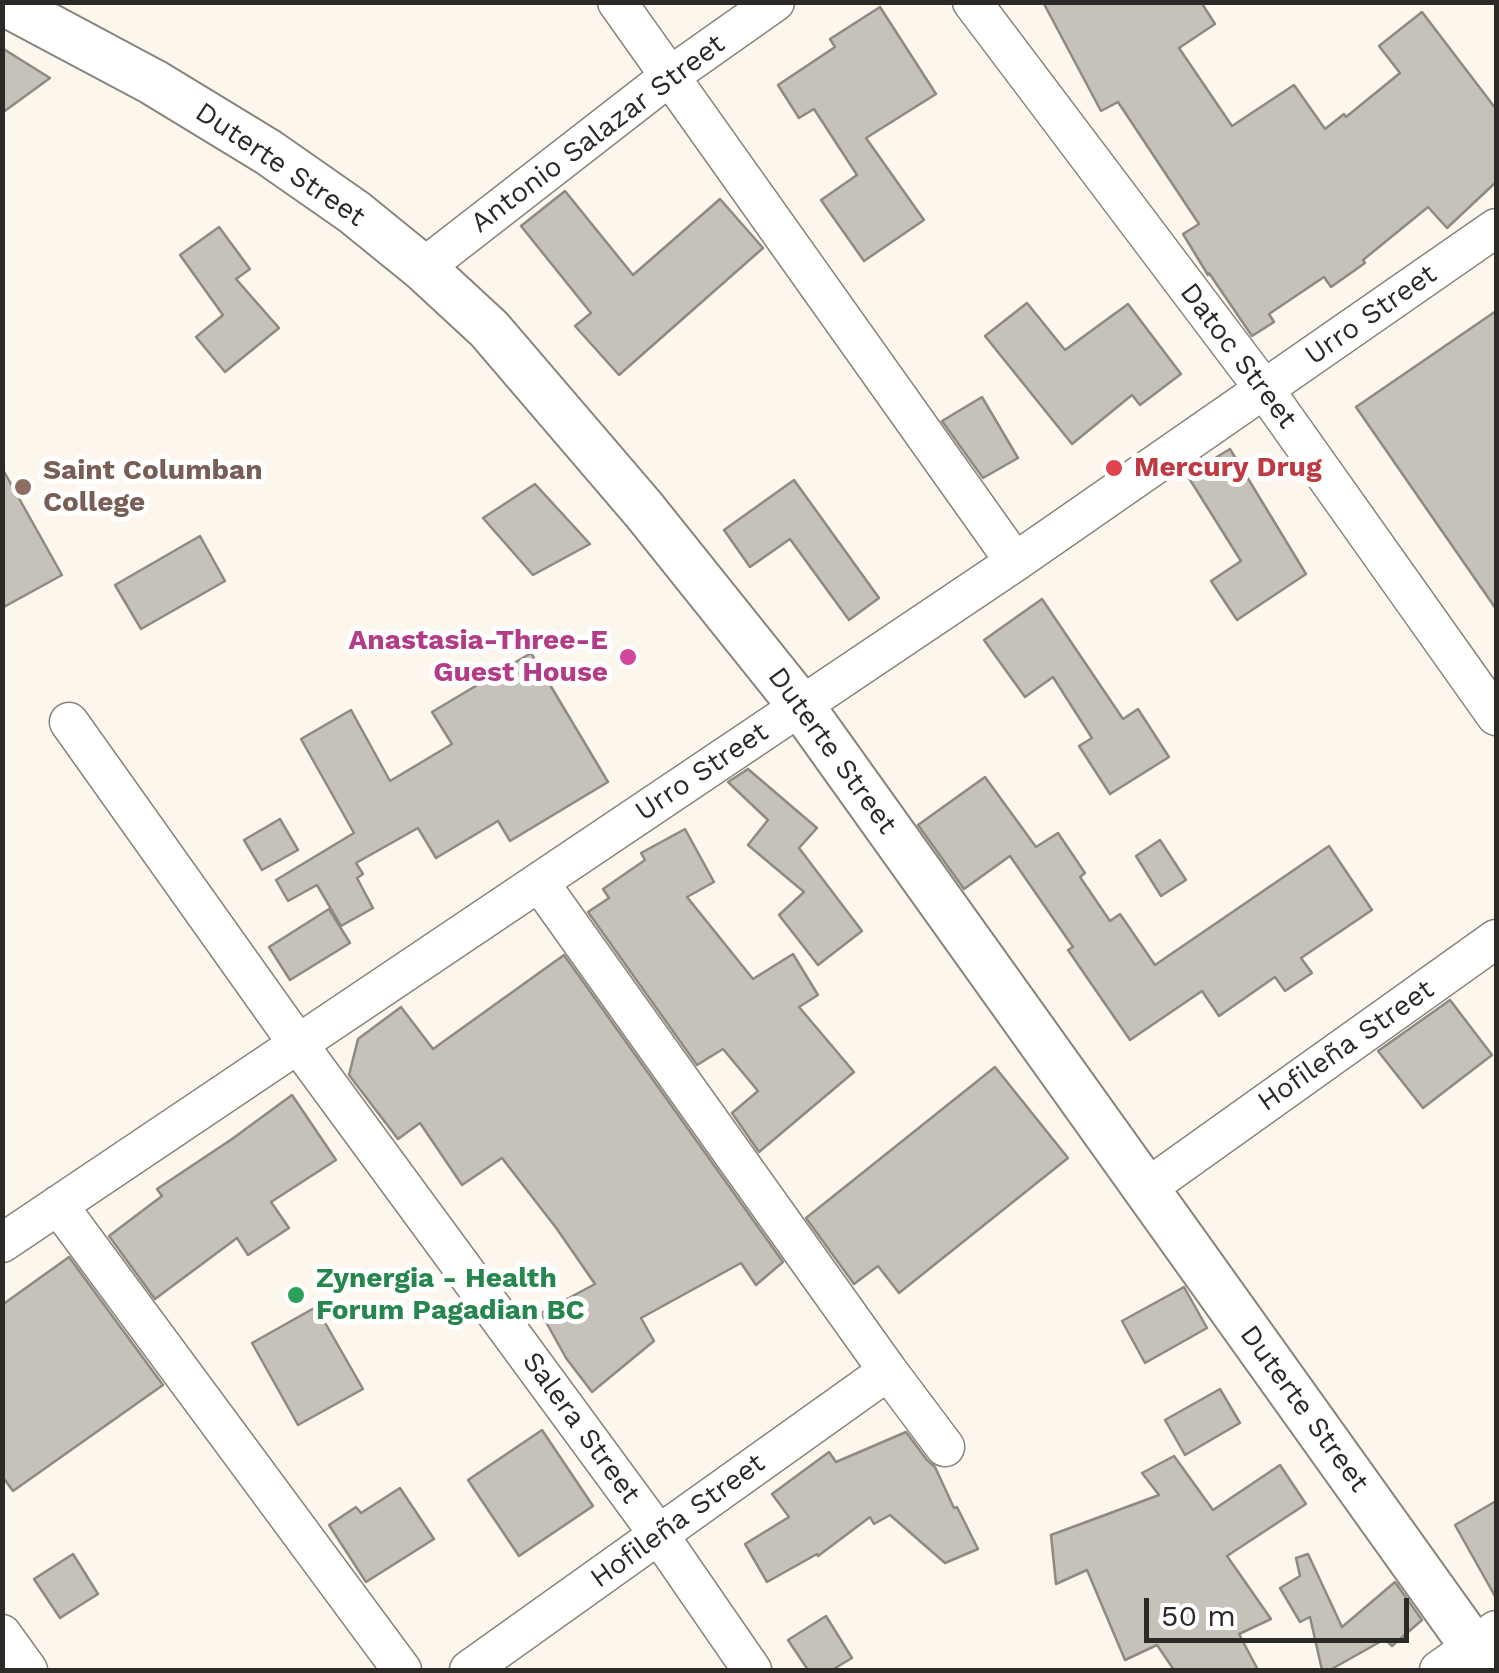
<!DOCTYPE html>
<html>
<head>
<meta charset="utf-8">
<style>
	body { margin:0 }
	#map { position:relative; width:1499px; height:1673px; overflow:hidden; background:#fcf6ed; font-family:"Work Sans",sans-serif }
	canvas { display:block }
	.frame { position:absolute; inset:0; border:5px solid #2c2a27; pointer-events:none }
	.scale { position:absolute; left:1144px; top:1598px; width:265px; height:45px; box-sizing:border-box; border:5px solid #2c2a27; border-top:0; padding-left:12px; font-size:30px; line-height:35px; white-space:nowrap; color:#2c2a27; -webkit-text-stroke:8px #fff; paint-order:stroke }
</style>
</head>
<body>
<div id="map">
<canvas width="1499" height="1673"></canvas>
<div class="frame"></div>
<div class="scale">50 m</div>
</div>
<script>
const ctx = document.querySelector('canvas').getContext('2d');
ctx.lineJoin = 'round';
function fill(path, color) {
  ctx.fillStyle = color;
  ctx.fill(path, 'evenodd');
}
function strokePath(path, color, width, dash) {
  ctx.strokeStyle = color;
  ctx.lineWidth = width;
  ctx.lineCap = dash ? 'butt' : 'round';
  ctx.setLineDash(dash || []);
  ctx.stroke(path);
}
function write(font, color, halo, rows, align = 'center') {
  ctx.font = font + ' "Work Sans",sans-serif';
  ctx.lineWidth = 10;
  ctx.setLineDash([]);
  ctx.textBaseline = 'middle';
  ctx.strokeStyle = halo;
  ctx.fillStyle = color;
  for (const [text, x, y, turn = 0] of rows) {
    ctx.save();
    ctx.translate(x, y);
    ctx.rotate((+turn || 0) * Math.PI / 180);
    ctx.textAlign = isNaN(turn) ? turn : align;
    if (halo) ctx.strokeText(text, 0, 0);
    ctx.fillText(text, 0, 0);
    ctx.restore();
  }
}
const building = new Path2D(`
	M 1043,2 L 1201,2 L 1215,24 L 1179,48 L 1232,126 L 1294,85 L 1325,129 L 1344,114 L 1346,117 L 1400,73 L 1379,46 L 1422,12 L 1496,109 L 1496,182 L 1447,228 L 1428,207 L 1363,260 L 1365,263 L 1331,287 L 1324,277 L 1269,314 L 1274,322 L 1252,336 L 1209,273 L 1208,275 L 1183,234 L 1199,224 L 1118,102 L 1101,111 Z
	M 880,7 L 936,94 L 866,138 L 924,220 L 864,261 L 821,200 L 857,175 L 814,109 L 799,118 L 778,85 L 835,47 L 830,39 Z
	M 2,48 L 50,78 L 2,113 Z
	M 565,191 L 633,275 L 720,199 L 763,248 L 619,375 L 575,326 L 591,313 L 521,226 Z
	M 219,227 L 250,269 L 236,279 L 279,328 L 225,372 L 196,337 L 223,315 L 180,255 Z
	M 1027,303 L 1065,350 L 1128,304 L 1181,374 L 1140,405 L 1132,395 L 1072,444 L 985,336 Z
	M 1496,311 L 1496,609 L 1356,407 Z
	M 982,397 L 1018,458 L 983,478 L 942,421 Z
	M 1230,449 L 1306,574 L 1237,620 L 1211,581 L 1241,561 L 1187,475 Z
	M 2,468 L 62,575 L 2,608 Z
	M 794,480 L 879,598 L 849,620 L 790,539 L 750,567 L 724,530 Z
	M 535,484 L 590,544 L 533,575 L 483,518 Z
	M 200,536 L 225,581 L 141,629 L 115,585 Z
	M 1042,599 L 1123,719 L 1138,709 L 1169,757 L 1110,794 L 1079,746 L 1092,738 L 1053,677 L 1025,697 L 984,640 Z
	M 531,653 L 608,782 L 510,841 L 498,821 L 436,858 L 418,828 L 356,863 L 363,874 L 357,878 L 373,908 L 341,926 L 317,885 L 288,901 L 276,880 L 354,833 L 301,739 L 351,710 L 390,781 L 452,744 L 432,712 Z
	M 748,769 L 817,828 L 799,848 L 862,931 L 818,965 L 779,915 L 804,892 L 748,845 L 768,820 L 728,782 Z
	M 985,777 L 1036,847 L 1058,833 L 1085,873 L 1080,877 L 1110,921 L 1120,914 L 1155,965 L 1329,846 L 1372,910 L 1301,958 L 1312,973 L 1285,991 L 1275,977 L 1219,1016 L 1202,991 L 1130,1040 L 1068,950 L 1073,947 L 1010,856 L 964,889 L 918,825 Z
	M 280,819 L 298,850 L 262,870 L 244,840 Z
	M 685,829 L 714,882 L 687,897 L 753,979 L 793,954 L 818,995 L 799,1007 L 854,1072 L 759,1152 L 732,1113 L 758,1091 L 723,1049 L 697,1065 L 588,912 L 609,898 L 603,889 L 645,860 L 641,853 Z
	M 1160,840 L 1186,880 L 1161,896 L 1136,856 Z
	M 329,909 L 350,943 L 290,980 L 269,947 Z
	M 564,955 L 783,1262 L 756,1285 L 741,1263 L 641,1318 L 654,1341 L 592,1392 L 566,1358 L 541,1313 L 595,1284 L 557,1229 L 502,1158 L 462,1185 L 420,1123 L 398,1139 L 349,1075 L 358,1039 L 401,1007 L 433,1049 Z
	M 1450,1000 L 1492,1055 L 1423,1108 L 1378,1051 Z
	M 995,1067 L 1068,1158 L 899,1293 L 878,1266 L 854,1284 L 806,1218 Z
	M 292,1095 L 336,1160 L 271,1202 L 289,1228 L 248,1255 L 237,1238 L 155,1299 L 109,1236 L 162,1196 L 157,1189 L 232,1139 Z
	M 69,1257 L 163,1385 L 13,1491 L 2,1476 L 2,1305 Z
	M 1184,1287 L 1207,1328 L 1145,1363 L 1122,1321 Z
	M 316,1307 L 363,1389 L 298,1425 L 252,1343 Z
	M 1220,1389 L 1240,1423 L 1185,1455 L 1165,1420 Z
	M 542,1430 L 593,1506 L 519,1556 L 468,1480 Z
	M 906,1432 L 927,1460 L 935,1467 L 954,1508 L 957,1507 L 978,1549 L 945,1563 L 890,1515 L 874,1524 L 870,1517 L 818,1556 L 817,1554 L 767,1582 L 745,1544 L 789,1517 L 772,1494 L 829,1452 L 836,1462 Z
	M 1174,1456 L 1213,1510 L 1280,1465 L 1306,1504 L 1227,1556 L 1271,1619 L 1239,1634 L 1258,1670 L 1174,1670 L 1157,1645 L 1125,1660 L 1087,1570 L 1056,1584 L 1051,1535 L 1159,1495 L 1142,1473 Z
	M 400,1488 L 434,1539 L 366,1582 L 329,1525 L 356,1507 L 361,1513 Z
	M 1496,1501 L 1496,1598 L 1455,1525 Z
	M 73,1554 L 98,1594 L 60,1618 L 34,1579 Z
	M 1308,1554 L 1342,1627 L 1395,1582 L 1422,1620 L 1392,1646 L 1385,1639 L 1330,1670 L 1322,1670 L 1310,1617 L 1300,1622 L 1280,1588 L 1300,1576 L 1296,1558 Z
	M 826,1616 L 852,1658 L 832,1670 L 808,1670 L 788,1640 Z`);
const minor = new Path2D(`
	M 617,2 L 1015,562
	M 972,2 L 1264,389 L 1496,716
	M 423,268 L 670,76 L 775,2
	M 69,722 L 298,1044 L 659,1535 L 752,1670
	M 539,882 L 888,1371 L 945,1447
	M 1147,1188 L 1496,939
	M 58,1205 L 402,1670
	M 2,1243 L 1015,562 L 1496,228
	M 2,1634 L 28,1670
	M 469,1670 L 888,1371
	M 1439,1670 L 1496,1630`);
const major = new Path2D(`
	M 3,2 L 153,82 L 268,152 L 354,212 L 423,268 L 489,329 L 644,510 L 801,706 L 1490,1670`);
const markers = [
	[1114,468,10,"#e0444e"],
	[23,487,10,"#8d6e63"],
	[628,657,10,"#d1479c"],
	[296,1295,10,"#2e9e5b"]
];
const streetNames = [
	["Antonio Salazar Street",598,134,-37],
	["Duterte Street",280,165,34],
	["Urro Street",1371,315,-35],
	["Datoc Street",1238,356,53],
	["Duterte Street",832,751,54],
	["Urro Street",702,772,-34],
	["Hofileña Street",1346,1046,-35],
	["Duterte Street",1304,1409,54],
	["Salera Street",581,1428,54],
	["Hofileña Street",678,1521,-36]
];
const healthNames = [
	["Mercury Drug",1134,468]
];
const educationNames = [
	["Saint Columban",43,471],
	["College",43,503]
];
const hotelNames = [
	["Anastasia-Three-E",608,641],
	["Guest House",608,673]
];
const leisureNames = [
	["Zynergia - Health",316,1279],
	["Forum Pagadian BC",316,1311]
];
fill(building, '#c6c1b9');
strokePath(building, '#8e8981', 2.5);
strokePath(minor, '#89847c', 41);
strokePath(major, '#89847c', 49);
strokePath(minor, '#fff', 38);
strokePath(major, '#fff', 45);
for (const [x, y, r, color] of markers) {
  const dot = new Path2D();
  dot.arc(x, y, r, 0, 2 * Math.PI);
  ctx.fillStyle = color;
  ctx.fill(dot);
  strokePath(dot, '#fff', 4);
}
write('28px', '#2c2a27', '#fff', streetNames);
write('bold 28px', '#be3a42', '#fff', healthNames, 'left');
write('bold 28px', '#785e54', '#fff', educationNames, 'left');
write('bold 28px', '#b23c85', '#fff', hotelNames, 'right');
write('bold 28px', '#27864d', '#fff', leisureNames, 'left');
</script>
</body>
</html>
